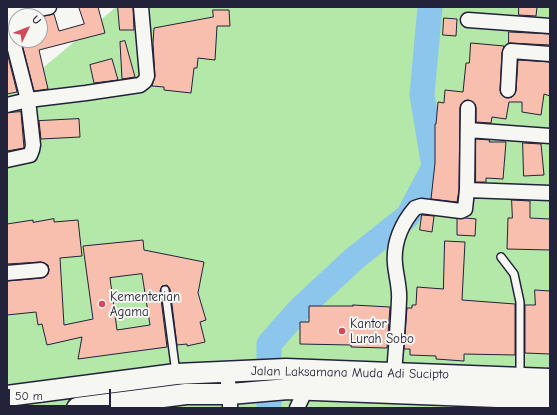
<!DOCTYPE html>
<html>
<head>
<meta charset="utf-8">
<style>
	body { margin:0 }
	#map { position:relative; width:557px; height:415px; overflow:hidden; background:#f6f6f2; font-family:"Comic Neue",sans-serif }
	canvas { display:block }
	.frame { position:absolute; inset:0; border:8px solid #22223b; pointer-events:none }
	.north { position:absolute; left:8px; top:8px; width:40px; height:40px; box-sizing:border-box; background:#f6f6f2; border:1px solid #a1a1a9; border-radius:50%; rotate:47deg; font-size:11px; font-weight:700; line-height:16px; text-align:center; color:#22223b }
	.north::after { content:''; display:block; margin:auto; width:14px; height:18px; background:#d1495b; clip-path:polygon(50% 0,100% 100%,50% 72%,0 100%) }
	.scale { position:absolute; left:8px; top:389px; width:103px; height:18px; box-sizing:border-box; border:2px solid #22223b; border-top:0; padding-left:5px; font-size:12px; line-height:14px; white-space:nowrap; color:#22223b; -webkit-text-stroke:3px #f6f6f2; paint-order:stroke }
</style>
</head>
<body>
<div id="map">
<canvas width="557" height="415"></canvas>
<div class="frame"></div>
<div class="north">U</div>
<div class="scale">50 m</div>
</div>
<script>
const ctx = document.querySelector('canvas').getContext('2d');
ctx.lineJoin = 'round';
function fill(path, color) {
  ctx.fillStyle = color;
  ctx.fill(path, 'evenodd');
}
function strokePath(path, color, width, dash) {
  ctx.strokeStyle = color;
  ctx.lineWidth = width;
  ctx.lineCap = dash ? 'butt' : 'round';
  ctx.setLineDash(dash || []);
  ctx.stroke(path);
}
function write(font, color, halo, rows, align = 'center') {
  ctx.font = font + ' "Comic Neue",sans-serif';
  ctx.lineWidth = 4;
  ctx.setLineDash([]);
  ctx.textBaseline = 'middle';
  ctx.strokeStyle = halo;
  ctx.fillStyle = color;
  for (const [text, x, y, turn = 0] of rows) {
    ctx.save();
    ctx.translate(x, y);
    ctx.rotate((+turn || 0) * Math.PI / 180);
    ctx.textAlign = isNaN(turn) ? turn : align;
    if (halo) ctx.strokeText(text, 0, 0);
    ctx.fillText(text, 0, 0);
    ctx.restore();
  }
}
const green = new Path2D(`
	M 116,7 L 550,7 L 550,408 L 7,408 L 7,93 L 14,92 Z`);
const river = new Path2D(`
	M 269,408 L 269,344 L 299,310 L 355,258 L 408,216 L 434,167 L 422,95 L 430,7`);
const building = new Path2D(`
	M 79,7 L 98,7 L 105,33 L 39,50 L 48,89 L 34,91 L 21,40 L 40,40 L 40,17 L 54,14 L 59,31 L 84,24 Z
	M 118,7 L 133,7 L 134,30 L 120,30 Z
	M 519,7 L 537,7 L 536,16 L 519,15 Z
	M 213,10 L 229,10 L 230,26 L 217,26 L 215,60 L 198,58 L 197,68 L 194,68 L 191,93 L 164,90 L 164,87 L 152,86 L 155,76 L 153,43 L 154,28 L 213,17 Z
	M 444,18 L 457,19 L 456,36 L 443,35 Z
	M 509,32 L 550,34 L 550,45 L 509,43 Z
	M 125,41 L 135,77 L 122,79 L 120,42 Z
	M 471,43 L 504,46 L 502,53 L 500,90 L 501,94 L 507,98 L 512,97 L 516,91 L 518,60 L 550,62 L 550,96 L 544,94 L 541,115 L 522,112 L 522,102 L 509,102 L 506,119 L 492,117 L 491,123 L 476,122 L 476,108 L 475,104 L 468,100 L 464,101 L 461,104 L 460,108 L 459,190 L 457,202 L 431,199 L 435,163 L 435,124 L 436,124 L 438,102 L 444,103 L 445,90 L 463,92 L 466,63 L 469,63 Z
	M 7,52 L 17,92 L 7,94 Z
	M 112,59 L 118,80 L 94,83 L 90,65 Z
	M 21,112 L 24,148 L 7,151 L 7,113 Z
	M 79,119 L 80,137 L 41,139 L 39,121 Z
	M 476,139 L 490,140 L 489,142 L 506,142 L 503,179 L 486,178 L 486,182 L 476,182 Z
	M 523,143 L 541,144 L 544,175 L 524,176 Z
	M 512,200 L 530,201 L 530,218 L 550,219 L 550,250 L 507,249 L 508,218 L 512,218 Z
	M 422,215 L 434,216 L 432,232 L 420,230 Z
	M 465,218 L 476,219 L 475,236 L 457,235 L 457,219 Z
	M 54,219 L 54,222 L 78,220 L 82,256 L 60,258 L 64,325 L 93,319 L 83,246 L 143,240 L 144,250 L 204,262 L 198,293 L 206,320 L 200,322 L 205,342 L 187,346 L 187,344 L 177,345 L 170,289 L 167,285 L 162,286 L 160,291 L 167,347 L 78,359 L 82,337 L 47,345 L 42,324 L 38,325 L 36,312 L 7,315 L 7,281 L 42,278 L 48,274 L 49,270 L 48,265 L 41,262 L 7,264 L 7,224 L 33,220 L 33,222 ZM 142,274 L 150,325 L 117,330 L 110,278 Z
	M 445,241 L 465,242 L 462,300 L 515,304 L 515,355 L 464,354 L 464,361 L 436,359 L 436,356 L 410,355 L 410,349 L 404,349 L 407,308 L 412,308 L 412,305 L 416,305 L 417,287 L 443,289 Z
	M 535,290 L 550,291 L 550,354 L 525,353 L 525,305 L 535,305 Z
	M 353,305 L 390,307 L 387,348 L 351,347 L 351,345 L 300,344 L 300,322 L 309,322 L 309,306 L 353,306 Z`);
const service = new Path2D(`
	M 501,257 L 514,274 L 520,302 L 520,377
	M 165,290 L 176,373`);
const minor = new Path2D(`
	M 7,15 L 49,7
	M 7,18 L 28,100 L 33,145 L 32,150 L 30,155 L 7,160
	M 468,20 L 550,26
	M 508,90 L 510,53 L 511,51 L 550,54
	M 7,105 L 28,100 L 86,93 L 140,85 L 145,81 L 147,76 L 141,7
	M 468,130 L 550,136
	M 467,190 L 550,193
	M 7,273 L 41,270
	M 226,371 L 230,394 L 230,408
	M 394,373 C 396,349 398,324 399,300 C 400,288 396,276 395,264 C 393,243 402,223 415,208 L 421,206 L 461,211 L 465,209 L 467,190 L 468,108
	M 297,408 L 309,383`);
const secondary = new Path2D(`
	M 7,396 L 176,374 L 286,369 L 550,379
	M 77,408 L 186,394 L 230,394 L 288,389 L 550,399`);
const markers = [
	[102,304,4,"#d1495b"],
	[342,331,4,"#d1495b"]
];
const poiNames = [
	["Kementerian",110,297],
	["Agama",110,312],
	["Kantor",350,324],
	["Lurah Sobo",350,339]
];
const streetNames = [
	["Jalan Laksamana Muda Adi Sucipto",350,373,1]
];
fill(green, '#b4e8a9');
strokePath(river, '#8dc6ec', 25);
fill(building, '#f8bfae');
strokePath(building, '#22223b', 1);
strokePath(service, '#22223b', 10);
strokePath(minor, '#22223b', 17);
strokePath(secondary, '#22223b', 23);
strokePath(service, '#f6f6f2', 7);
strokePath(minor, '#f6f6f2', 14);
strokePath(secondary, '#f6f6f2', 20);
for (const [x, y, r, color] of markers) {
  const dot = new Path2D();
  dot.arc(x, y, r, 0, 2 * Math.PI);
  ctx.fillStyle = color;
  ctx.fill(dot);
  strokePath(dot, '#f6f6f2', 1.5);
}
write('13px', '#22223b', '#f6f6f2', poiNames, 'left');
write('13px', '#22223b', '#f6f6f2', streetNames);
</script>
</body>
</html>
